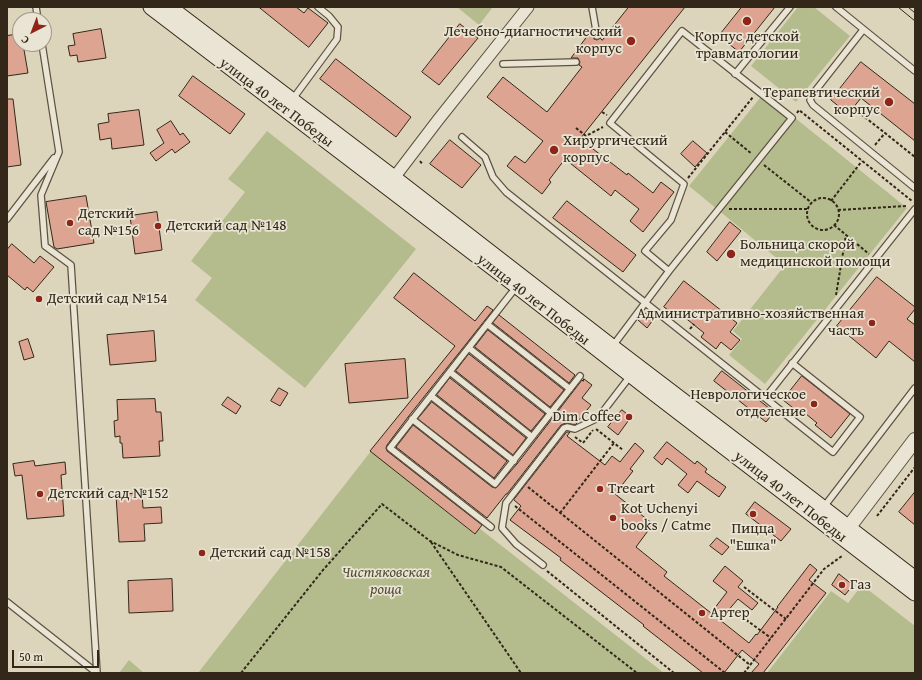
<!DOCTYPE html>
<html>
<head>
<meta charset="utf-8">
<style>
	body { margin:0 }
	#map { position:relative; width:922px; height:680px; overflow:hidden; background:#ddd5bb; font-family:"Gentium Book Plus",serif }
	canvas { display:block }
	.frame { position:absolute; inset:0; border:8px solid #322718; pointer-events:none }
	.north { position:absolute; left:12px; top:12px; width:40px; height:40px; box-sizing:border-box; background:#e9e4d3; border:1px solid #a09888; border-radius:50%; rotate:222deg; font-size:11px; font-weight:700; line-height:16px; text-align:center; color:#322718 }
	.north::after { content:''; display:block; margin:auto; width:14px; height:18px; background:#8f2418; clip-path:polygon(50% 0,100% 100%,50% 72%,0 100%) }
	.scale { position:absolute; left:12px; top:650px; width:87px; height:18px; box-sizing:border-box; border:2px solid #322718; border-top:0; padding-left:5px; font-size:12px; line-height:14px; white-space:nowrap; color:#322718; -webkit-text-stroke:3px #e9e4d3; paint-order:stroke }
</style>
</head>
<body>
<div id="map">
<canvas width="922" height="680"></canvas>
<div class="frame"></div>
<div class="north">С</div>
<div class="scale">50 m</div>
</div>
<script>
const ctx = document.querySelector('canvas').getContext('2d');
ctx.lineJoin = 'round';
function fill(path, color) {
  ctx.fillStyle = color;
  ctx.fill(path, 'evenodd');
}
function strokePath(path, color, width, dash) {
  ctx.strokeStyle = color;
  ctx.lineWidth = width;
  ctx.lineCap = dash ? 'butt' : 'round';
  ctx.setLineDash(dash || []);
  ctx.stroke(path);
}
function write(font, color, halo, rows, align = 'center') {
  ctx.font = font + ' "Gentium Book Plus",serif';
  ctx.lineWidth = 3.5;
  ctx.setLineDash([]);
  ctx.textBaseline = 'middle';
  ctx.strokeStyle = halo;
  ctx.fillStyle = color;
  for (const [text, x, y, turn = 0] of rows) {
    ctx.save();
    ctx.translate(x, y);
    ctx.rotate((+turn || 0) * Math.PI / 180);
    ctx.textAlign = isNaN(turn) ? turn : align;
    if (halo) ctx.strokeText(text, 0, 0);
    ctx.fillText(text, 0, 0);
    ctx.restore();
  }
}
const green = new Path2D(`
	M 457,7 L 493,7 L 479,25 Z
	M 798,7 L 814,7 L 850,36 L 796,102 L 751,66 Z
	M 764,93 L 907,208 L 765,384 L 729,355 L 742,339 L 733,331 L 785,265 L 689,186 Z
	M 267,131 L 416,249 L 305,388 L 195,300 L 212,278 L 191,261 L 245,192 L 228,179 Z
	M 371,451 L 474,534 L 479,528 L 664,673 L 198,673 Z
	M 862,585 L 915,626 L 915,673 L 767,673 L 831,591 L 848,603 Z
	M 129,660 L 144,673 L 119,673 Z`);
const building = new Path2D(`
	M 259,7 L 296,7 L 304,13 L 308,8 L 328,23 L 309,47 Z
	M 629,7 L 685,7 L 580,139 L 627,175 L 628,173 L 653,193 L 661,182 L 674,192 L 643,232 L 630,221 L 639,209 L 615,190 L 611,196 L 565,159 L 549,180 L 551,182 L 542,194 L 507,166 L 515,156 L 525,163 L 543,141 L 487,97 L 503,77 L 547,112 L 582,67 L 579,65 L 580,62 L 578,58 L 571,58 L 591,31 L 594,39 L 597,40 L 600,38 L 602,40 Z
	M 742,7 L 775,7 L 739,52 L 719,36 Z
	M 460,24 L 478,38 L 439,85 L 422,72 Z
	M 101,29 L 106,58 L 78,62 L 77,55 L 70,56 L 68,46 L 75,45 L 73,34 Z
	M 20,34 L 20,44 L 23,44 L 28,73 L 7,76 L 7,36 Z
	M 336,59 L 411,117 L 396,137 L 320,79 Z
	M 861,62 L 915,104 L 915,141 L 861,98 L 848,114 L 831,100 Z
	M 193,76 L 245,114 L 230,134 L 179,96 Z
	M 7,99 L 13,99 L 21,165 L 7,167 Z
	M 139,110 L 144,145 L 112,149 L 111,138 L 100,140 L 98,124 L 109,122 L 108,114 Z
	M 171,121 L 180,135 L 183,133 L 190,142 L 175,153 L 172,149 L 156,161 L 150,153 L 164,143 L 157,130 Z
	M 450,140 L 481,165 L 462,188 L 430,164 Z
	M 693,141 L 707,153 L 695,167 L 681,154 Z
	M 86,196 L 94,243 L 57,249 L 54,247 L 46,202 Z
	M 567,201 L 636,255 L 623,272 L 553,218 Z
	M 157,212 L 162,250 L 135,254 L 130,216 Z
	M 730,222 L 741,231 L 717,261 L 707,252 Z
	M 12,244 L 34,263 L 40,256 L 54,267 L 33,292 L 27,287 L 25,290 L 7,275 L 7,250 Z
	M 414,273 L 475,321 L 487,306 L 493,310 L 408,417 L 387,445 L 386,448 L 387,451 L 482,525 L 475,534 L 370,451 L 455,346 L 394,298 Z
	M 877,277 L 915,307 L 915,309 L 907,319 L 915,325 L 915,362 L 889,341 L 876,358 L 837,326 Z
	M 684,281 L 737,323 L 730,332 L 740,340 L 731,350 L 721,342 L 716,349 L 701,337 L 704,333 L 683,316 L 680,319 L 664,307 Z
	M 645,313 L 653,320 L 647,328 L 638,320 Z
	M 499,315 L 575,375 L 569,383 L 493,323 Z
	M 488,330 L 564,390 L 550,407 L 475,347 Z
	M 154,331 L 156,361 L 110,365 L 107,335 Z
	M 28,339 L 34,357 L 24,360 L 19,342 Z
	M 469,354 L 545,414 L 531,431 L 456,371 Z
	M 405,359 L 408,398 L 349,403 L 345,364 Z
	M 722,371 L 774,412 L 766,422 L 714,381 Z
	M 802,376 L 850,414 L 831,438 L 815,425 L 817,423 L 800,409 L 797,411 L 783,400 Z
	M 450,378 L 526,438 L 513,455 L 437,395 Z
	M 584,379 L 592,385 L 582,398 L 591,405 L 576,424 L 575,425 L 566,423 L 561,425 L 507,494 L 506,494 L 487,518 L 396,447 L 413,425 L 492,487 L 496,488 L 517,464 L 582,380 L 583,381 Z
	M 279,388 L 288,393 L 280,406 L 271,401 Z
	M 228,397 L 241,406 L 236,414 L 222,405 Z
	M 155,399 L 156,412 L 161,412 L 163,441 L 159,441 L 160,456 L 123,458 L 122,443 L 120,443 L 120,436 L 115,437 L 114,421 L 118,420 L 117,400 Z
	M 432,402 L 507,461 L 494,478 L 418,419 Z
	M 622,410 L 631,417 L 618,435 L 608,427 Z
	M 567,432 L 570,432 L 567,436 L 605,465 L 612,456 L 620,462 L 635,443 L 644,451 L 630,469 L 633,471 L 615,494 L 653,524 L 636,547 L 667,572 L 664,576 L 711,613 L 727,592 L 713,581 L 725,566 L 743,581 L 738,587 L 758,603 L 752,610 L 738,599 L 720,620 L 749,643 L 756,634 L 757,635 L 778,607 L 777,607 L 810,564 L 817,570 L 809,580 L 826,593 L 763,673 L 751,673 L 759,664 L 742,650 L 724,673 L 703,673 L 643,626 L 644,625 L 560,560 L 561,558 L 510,520 L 521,506 L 514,500 Z
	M 667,442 L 695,464 L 697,461 L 707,469 L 705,472 L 726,487 L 719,497 L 697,481 L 688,493 L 678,485 L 687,474 L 667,458 L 662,465 L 654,458 Z
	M 34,461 L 35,466 L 65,462 L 66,474 L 61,475 L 64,516 L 27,519 L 22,475 L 15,476 L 13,464 Z
	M 915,492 L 915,525 L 899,512 Z
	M 142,493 L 143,508 L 161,507 L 162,523 L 144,524 L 145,541 L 119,542 L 116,495 Z
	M 755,502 L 791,529 L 781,541 L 746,514 Z
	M 717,538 L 729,547 L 722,555 L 710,546 Z
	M 839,574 L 853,585 L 845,595 L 832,585 Z
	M 172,579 L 173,611 L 129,613 L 128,581 Z`);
const path = new Path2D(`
	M 853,108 L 885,133
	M 602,112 L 607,115
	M 797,113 L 799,110 L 912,201
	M 576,128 L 586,136 L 603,127
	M 725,132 L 752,154
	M 875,145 L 885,133 L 915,157
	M 420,161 L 423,165
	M 764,165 L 812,203
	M 688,178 L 753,97
	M807 214a16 16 0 1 1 32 0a16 16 0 1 1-32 0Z
	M 831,201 L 862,161
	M 729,209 L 808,209
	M 838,210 L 906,206
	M 834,225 L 869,254
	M 836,295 L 846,235
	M 690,329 L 694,324
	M 596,429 L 623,450
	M 575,437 L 583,443 L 593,430
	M 528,487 L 750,665
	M 515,506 L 725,673
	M 560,513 L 614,443
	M 877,516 L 915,467
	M 431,542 L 521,673
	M 547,571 L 674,673
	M 744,587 L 786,619
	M 734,611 L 771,638
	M 241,673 L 323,570 L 382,504 L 430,541 L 458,555 L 501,567 L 637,673
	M 744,673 L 824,569 L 842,556`);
const service = new Path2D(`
	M 36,7 L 38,20
	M 592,7 L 597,36
	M 836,7 L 915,71
	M 863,30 L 812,95 L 810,100 L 813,105 L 915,188
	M 42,44 L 59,152 L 41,195 L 45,246 L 71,265 L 97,673
	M 503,64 L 576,62
	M 735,74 L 790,7
	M 292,100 L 337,39 L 338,27 L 329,16 L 318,7
	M 462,137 L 485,157 L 493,177 L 506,192 L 833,452 L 860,417 L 792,363
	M 7,219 L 54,158
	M 487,324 L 570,389
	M 612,347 L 669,271 L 792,118 L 682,31 L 610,123 L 684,184 L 671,220 L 645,251 L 669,271
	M 469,348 L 551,413
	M 450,372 L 532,437
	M 431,396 L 514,461
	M 765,398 L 915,209
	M 412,419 L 495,484 L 580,376
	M 823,508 L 915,388
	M 491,527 L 390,448 L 517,286
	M 543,565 L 516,544 L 502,528 L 506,503 L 564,428 L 567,427 L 575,429 L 598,418 L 631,375
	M 7,602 L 97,673`);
const minor = new Path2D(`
	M 390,183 L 438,120 L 528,7`);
const tertiary = new Path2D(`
	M 842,536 L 915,440`);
const secondary = new Path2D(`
	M 151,7 L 517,286 L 658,396 L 915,593
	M 169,7 L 394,178 L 612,347 L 759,459 L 915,579`);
const tram = new Path2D(`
	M 898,7 L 915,21
	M 908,7 L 915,13`);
const markers = [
	[747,21,5,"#8f2418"],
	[631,41,5,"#8f2418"],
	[889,102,5,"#8f2418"],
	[554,150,5,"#8f2418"],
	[70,223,4,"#8f2418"],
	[158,226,4,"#8f2418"],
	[731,254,5,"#8f2418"],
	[39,299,4,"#8f2418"],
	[872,323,4,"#8f2418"],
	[814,404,4,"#8f2418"],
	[629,417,4,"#8f2418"],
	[600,489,4,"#8f2418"],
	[40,494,4,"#8f2418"],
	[753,514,4,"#8f2418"],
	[613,518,4,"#8f2418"],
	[202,553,4,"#8f2418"],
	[842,585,4,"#8f2418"],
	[702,613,4,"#8f2418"]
];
const poiNames = [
	["Лечебно-диагностический",622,32,"right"],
	["корпус",622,49,"right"],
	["Корпус детской",747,37,"center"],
	["травматологии",747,54,"center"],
	["Терапевтический",880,93,"right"],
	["корпус",880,110,"right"],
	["Хирургический",563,141],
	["корпус",563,158],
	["Детский",78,214],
	["сад №156",78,231],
	["Детский сад №148",166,226],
	["Больница скорой",740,245],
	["медицинской помощи",740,262],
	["Детский сад №154",47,299],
	["Административно-хозяйственная",864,314,"right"],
	["часть",864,331,"right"],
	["Неврологическое",806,395,"right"],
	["отделение",806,412,"right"],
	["Dim Coffee",621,417,"right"],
	["Treeart",608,489],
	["Детский сад №152",48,494],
	["Kot Uchenyi",621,509],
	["books / Catme",621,526],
	["Пицца",753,529,"center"],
	["\"Ешка\"",753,546,"center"],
	["Детский сад №158",210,553],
	["Газ",850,585],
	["Артер",710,613]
];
const streetNames = [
	["улица 40 лет Победы",276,103,37],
	["улица 40 лет Победы",533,300,38],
	["улица 40 лет Победы",790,497,38]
];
const parkNames = [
	["Чистяковская",386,573],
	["роща",386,590]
];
fill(green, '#b4bc8d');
fill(building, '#dea492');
strokePath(building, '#322718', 1);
strokePath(service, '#5d5241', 8);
strokePath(minor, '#5d5241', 13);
strokePath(tertiary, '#5d5241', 16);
strokePath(secondary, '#322718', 17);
strokePath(path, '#322718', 2, [3, 2]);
strokePath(service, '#e9e4d3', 5.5);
strokePath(minor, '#e9e4d3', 11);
strokePath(tertiary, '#e9e4d3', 14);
strokePath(secondary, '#e9e4d3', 15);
strokePath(tram, '#322718', 1);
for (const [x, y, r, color] of markers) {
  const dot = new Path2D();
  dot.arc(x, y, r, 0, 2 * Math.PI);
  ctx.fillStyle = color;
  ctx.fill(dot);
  strokePath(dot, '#e9e4d3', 1.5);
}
write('15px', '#322718', '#e9e4d3', poiNames, 'left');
write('15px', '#322718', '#e9e4d3', streetNames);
write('italic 15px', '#524c35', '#e9e4d3', parkNames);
</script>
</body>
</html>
